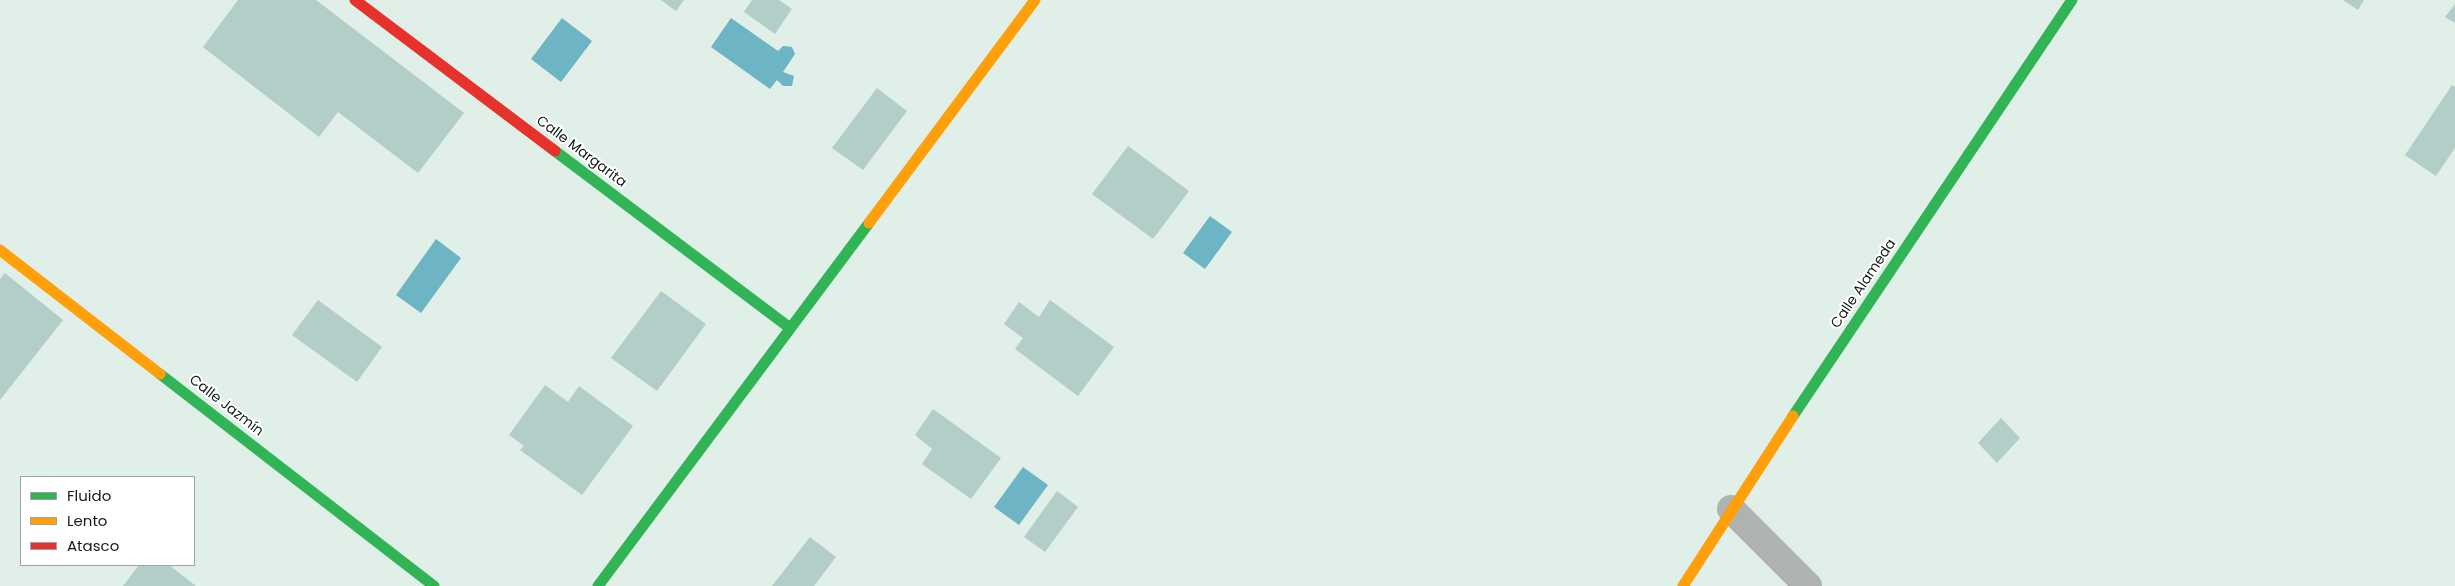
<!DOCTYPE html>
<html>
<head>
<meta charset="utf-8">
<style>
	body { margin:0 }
	#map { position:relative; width:2455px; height:586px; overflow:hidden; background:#e0efe8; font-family:Poppins,sans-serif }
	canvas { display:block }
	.legend { position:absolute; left:20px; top:476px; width:175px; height:90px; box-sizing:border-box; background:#fff; border:1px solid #a0a4a3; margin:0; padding:6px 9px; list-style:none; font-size:15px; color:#121c18 }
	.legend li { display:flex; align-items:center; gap:10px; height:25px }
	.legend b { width:25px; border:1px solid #a0a4a3 }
</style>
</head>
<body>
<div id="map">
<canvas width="2455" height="586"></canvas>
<ul class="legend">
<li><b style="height:6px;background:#30b455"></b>Fluido</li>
<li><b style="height:6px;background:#ff9f0a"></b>Lento</li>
<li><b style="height:6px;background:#e5322d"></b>Atasco</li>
</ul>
</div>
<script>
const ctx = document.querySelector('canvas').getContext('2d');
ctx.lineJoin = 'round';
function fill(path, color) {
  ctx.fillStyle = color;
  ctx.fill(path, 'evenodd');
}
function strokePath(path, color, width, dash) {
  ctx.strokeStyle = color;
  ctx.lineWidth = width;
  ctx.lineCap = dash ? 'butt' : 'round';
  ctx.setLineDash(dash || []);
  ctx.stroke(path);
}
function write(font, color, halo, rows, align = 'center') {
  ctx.font = font + ' Poppins,sans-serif';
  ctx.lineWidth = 4;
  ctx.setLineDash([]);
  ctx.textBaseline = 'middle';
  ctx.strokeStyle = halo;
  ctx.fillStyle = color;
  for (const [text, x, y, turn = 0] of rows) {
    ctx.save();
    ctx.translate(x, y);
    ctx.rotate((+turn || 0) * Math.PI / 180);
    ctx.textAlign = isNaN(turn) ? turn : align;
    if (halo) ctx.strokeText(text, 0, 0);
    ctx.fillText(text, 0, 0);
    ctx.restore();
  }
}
const water = new Path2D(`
	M 562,18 L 592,41 L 561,82 L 531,59 Z
	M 731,18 L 778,51 L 783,46 L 792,47 L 795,54 L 783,72 L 794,76 L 792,86 L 783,86 L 777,80 L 770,89 L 711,47 Z
	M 1210,216 L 1232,232 L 1205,269 L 1183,253 Z
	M 436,239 L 461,258 L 421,313 L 396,295 Z
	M 1023,467 L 1048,485 L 1019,525 L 994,507 Z`);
const building = new Path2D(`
	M 238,0 L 316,0 L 464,113 L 418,173 L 338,112 L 319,137 L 203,47 Z
	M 661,0 L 684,0 L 676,11 Z
	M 752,0 L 779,0 L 792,9 L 775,34 L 744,12 Z
	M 2343,0 L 2364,0 L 2358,10 Z
	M 2455,4 L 2455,23 L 2445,17 Z
	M 2452,85 L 2455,87 L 2455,148 L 2436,176 L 2405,155 Z
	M 877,88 L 907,111 L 863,170 L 832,148 Z
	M 1128,146 L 1189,191 L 1153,239 L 1092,194 Z
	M 5,273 L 63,320 L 0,400 L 0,279 Z
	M 661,291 L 706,324 L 657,391 L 611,358 Z
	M 318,300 L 382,347 L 357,382 L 292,335 Z
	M 1050,300 L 1114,347 L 1078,396 L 1015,349 L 1023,338 L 1004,324 L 1019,302 L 1039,317 Z
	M 545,385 L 568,402 L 579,386 L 633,426 L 582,495 L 520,450 L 524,446 L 509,435 Z
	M 933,409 L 1001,458 L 971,499 L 922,464 L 932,449 L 915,435 Z
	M 2001,418 L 2020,438 L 1997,463 L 1978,443 Z
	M 1057,491 L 1078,507 L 1045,552 L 1024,537 Z
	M 810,537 L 836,557 L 814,586 L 772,586 Z
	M 139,565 L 169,565 L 196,586 L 123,586 Z`);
const street = new Path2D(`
	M 1731,509 L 1808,586`);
const fast = new Path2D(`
	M 555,151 L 790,328
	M 160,374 L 434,586
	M 1793,416 L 2072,0
	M 598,586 L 869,223`);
const slow = new Path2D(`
	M 869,223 L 1035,0
	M 0,250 L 160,374
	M 1683,586 L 1793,416`);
const jam = new Path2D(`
	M 355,0 L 555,151`);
const streetNames = [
	["Calle Margarita",581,152,37],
	["Calle Alameda",1864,284,-56],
	["Calle Jazmín",226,406,38]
];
fill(water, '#6db5c5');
fill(building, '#b3cdc9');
strokePath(street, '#afb3b0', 28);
strokePath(fast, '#30b455', 11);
strokePath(slow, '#ff9f0a', 11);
strokePath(jam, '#e5322d', 11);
write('14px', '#121c18', '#fff', streetNames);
</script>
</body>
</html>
